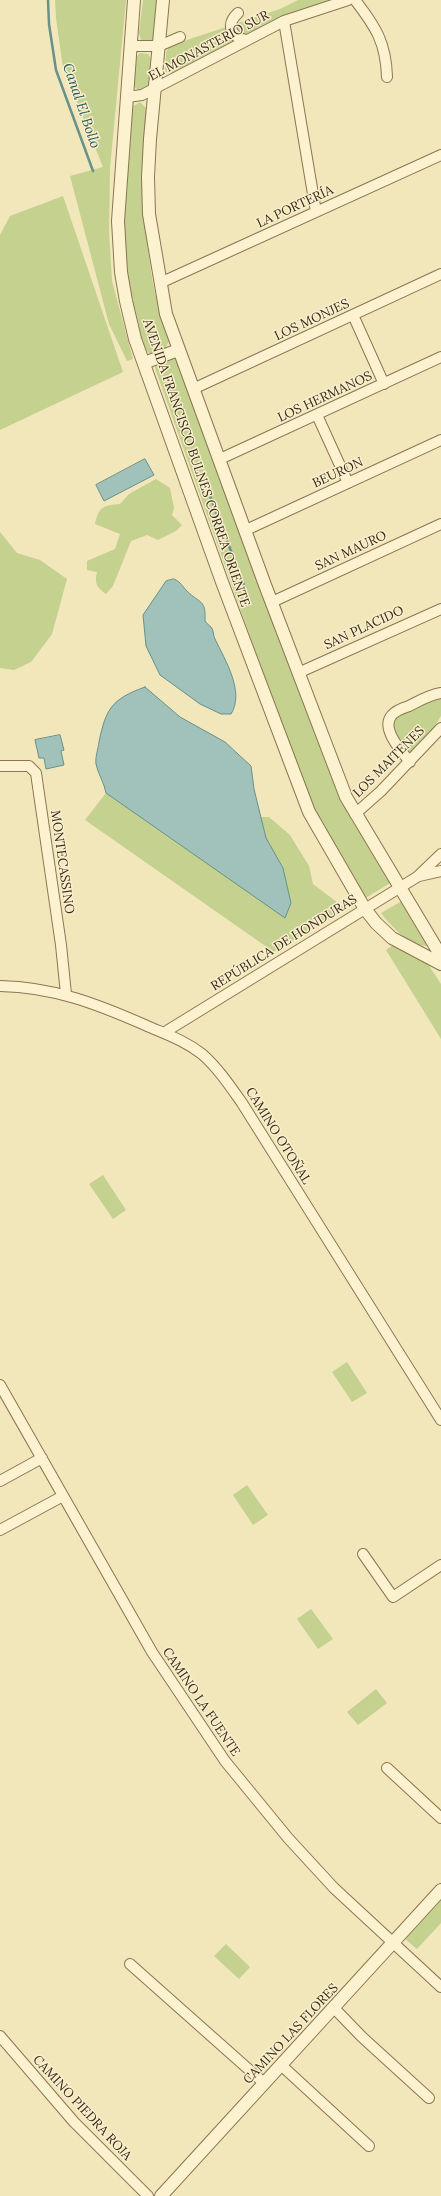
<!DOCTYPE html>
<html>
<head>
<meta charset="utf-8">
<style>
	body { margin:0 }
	canvas { display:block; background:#f2e6bb }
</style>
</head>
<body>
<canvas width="441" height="2196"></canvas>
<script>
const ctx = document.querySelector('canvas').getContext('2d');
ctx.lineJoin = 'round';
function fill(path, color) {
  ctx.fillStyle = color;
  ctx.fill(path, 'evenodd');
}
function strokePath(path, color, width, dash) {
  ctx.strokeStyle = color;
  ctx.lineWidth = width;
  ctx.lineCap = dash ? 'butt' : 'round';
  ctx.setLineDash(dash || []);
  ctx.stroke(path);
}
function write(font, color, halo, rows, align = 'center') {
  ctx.font = font + ' Lora,serif';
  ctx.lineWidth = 3;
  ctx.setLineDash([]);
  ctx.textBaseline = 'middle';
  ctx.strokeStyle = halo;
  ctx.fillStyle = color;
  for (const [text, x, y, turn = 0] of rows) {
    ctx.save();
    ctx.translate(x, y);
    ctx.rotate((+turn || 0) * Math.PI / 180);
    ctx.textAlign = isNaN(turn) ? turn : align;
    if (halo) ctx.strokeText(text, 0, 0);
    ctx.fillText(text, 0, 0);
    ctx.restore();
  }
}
const green = new Path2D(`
	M 55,0 L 126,0 L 110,168 L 109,231 L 112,281 L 133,359 L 127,361 L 109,324 L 70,176 L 103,167 L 63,68 L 56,18 Z
	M 143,0 L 159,0 L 156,38 L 152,42 L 146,43 L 141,40 L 139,33 Z
	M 298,0 L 336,0 L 280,18 L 175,73 L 165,72 L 166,53 L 169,46 L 280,9 Z
	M 140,53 L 148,54 L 151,59 L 148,85 L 139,90 L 134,87 C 131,78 133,59 140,53 Z
	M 140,102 L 147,109 C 145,163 142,217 151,271 C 154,295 163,319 169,342 L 165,348 L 151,354 L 145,350 C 133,309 123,266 123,223 C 123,185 129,146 132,107 Z
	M 63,196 L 123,372 L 0,430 L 0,235 L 10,216 Z
	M 172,357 L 178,358 L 326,764 L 350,817 L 390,883 L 364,899 L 310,806 L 155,368 L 156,362 Z
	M 156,479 L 170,488 L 174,508 L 172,515 L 182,525 L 176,531 L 158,540 L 147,535 L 131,541 L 113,586 L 106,594 C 97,588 94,583 97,572 L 87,570 L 87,561 L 115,549 L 120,534 L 95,524 C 99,507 103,505 120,504 L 129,494 Z
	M 0,532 L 17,553 L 40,560 L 67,579 L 52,634 L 31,662 L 14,670 L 0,668 Z
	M 441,697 L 441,716 L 434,727 L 411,753 L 406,752 L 393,728 L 392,721 L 397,715 Z
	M 106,793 L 285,917 L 291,903 L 283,868 L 266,839 L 260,817 L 269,817 L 290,835 L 309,866 L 313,884 L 346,909 L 274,952 L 85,820 Z
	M 402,901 L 428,946 C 409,946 392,927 381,913 Z
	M 393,945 L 424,958 L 441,984 L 441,1039 L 386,950 Z
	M 103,1175 L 126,1210 L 113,1219 L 89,1184 Z
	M 347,1362 L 367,1393 L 352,1402 L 332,1372 Z
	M 247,1485 L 268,1515 L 253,1525 L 233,1495 Z
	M 311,1609 L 333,1639 L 318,1649 L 297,1619 Z
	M 376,1689 L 387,1703 L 358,1725 L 347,1712 Z
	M 441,1895 L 441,1923 L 417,1949 L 403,1937 Z
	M 226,1944 L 250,1967 L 239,1979 L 214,1956 Z`);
const water = new Path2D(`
	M 145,459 L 154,475 L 104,501 L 96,485 Z
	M 174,579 C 181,582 182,586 187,591 C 200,604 206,599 205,621 C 207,624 209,625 211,627 C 214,630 213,636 215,639 C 225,660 245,692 231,714 L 221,714 L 200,704 L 160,675 L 146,646 L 143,615 L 166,581 Z
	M 145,687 L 180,717 L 225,742 L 251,766 L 254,789 L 266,838 L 283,868 L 291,903 L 285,918 L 106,793 C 104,782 98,774 96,764 C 95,758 98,749 99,742 C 106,708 112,699 145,687 Z
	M 60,735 L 64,750 L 61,751 L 64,765 L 46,769 L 44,758 L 39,758 L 35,740 Z`);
const stream = new Path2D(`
	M 48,0 L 49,24 L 56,70 L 93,171
	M 210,496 L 245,588`);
const minor = new Path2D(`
	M 355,0 C 376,27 386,43 387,77
	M 238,13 C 226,24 230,37 246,40
	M 284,21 L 316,212
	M 132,46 L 159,46 L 180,37
	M 127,97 L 142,95 L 284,21 L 348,0
	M 160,283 L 441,155
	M 353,315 L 384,384
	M 193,389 L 441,274
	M 317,415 L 348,483
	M 220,459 L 441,357
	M 246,530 L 441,440
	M 272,602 L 441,524
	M 298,673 L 441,609
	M 410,762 C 401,751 380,728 392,715 C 396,710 403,708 409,706 C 419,701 429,695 441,693
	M 0,766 L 29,766 L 36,773 L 61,945 L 66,994
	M 355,814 L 381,791 L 441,728
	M 419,876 L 441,871
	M 0,986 C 54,987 97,1004 145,1025 C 165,1034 184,1040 202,1054 C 218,1068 230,1086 242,1103 L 441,1420
	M 165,1032 L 417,877 L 441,854
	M 0,1385 L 152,1652 L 225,1761 L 288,1838 L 334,1888 L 441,1987
	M 0,1481 L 42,1458
	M 0,1530 L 63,1496
	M 363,1554 L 393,1597 L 441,1565
	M 387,1768 L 441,1818
	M 130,1964 L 264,2083
	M 334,2008 L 362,2037 L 429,2098
	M 0,2036 L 74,2122 L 148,2196
	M 281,2065 L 369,2146`);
const tertiary = new Path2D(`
	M 134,0 L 118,221 L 121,272 L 126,301 L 135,339 L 222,582 L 309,812 L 365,909 L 376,923 L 392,938 L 441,964
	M 163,0 L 150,139 L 148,177 L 149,214 L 166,314 L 265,585 L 346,797 L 441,956
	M 144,363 L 178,350
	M 161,2196 L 441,1890`);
const streetNames = [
	["EL MONASTERIO SUR",209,46,-28],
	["LA PORTERÍA",295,207,-25],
	["LOS MONJES",312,320,-25],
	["LOS HERMANOS",325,397,-25],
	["AVENIDA FRANCISCO BULNES CORREA ORIENTE",196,463,71],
	["BEURON",338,473,-25],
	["SAN MAURO",351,551,-25],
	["SAN PLACIDO",364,628,-25],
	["LOS MAITENES",389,762,-45],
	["MONTECASSINO",62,862,82],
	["REPÚBLICA DE HONDURAS",284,943,-32],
	["CAMINO OTOÑAL",278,1136,58],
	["CAMINO LA FUENTE",201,1702,56],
	["CAMINO LAS FLORES",291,2034,-47],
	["CAMINO PIEDRA ROJA",82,2108,47]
];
const waterNames = [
	["Canal El Bollo",81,106,71]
];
fill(green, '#c4d18f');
fill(water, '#a0c2bb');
strokePath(water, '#679189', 1);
strokePath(stream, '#679189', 2.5);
strokePath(minor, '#8b7553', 12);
strokePath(tertiary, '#8b7553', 14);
strokePath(minor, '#fcf2cf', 10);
strokePath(tertiary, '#fcf2cf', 12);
write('13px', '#382b1a', '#f9efcc', streetNames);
write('italic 14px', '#27595a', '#f9efcc', waterNames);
</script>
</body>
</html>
